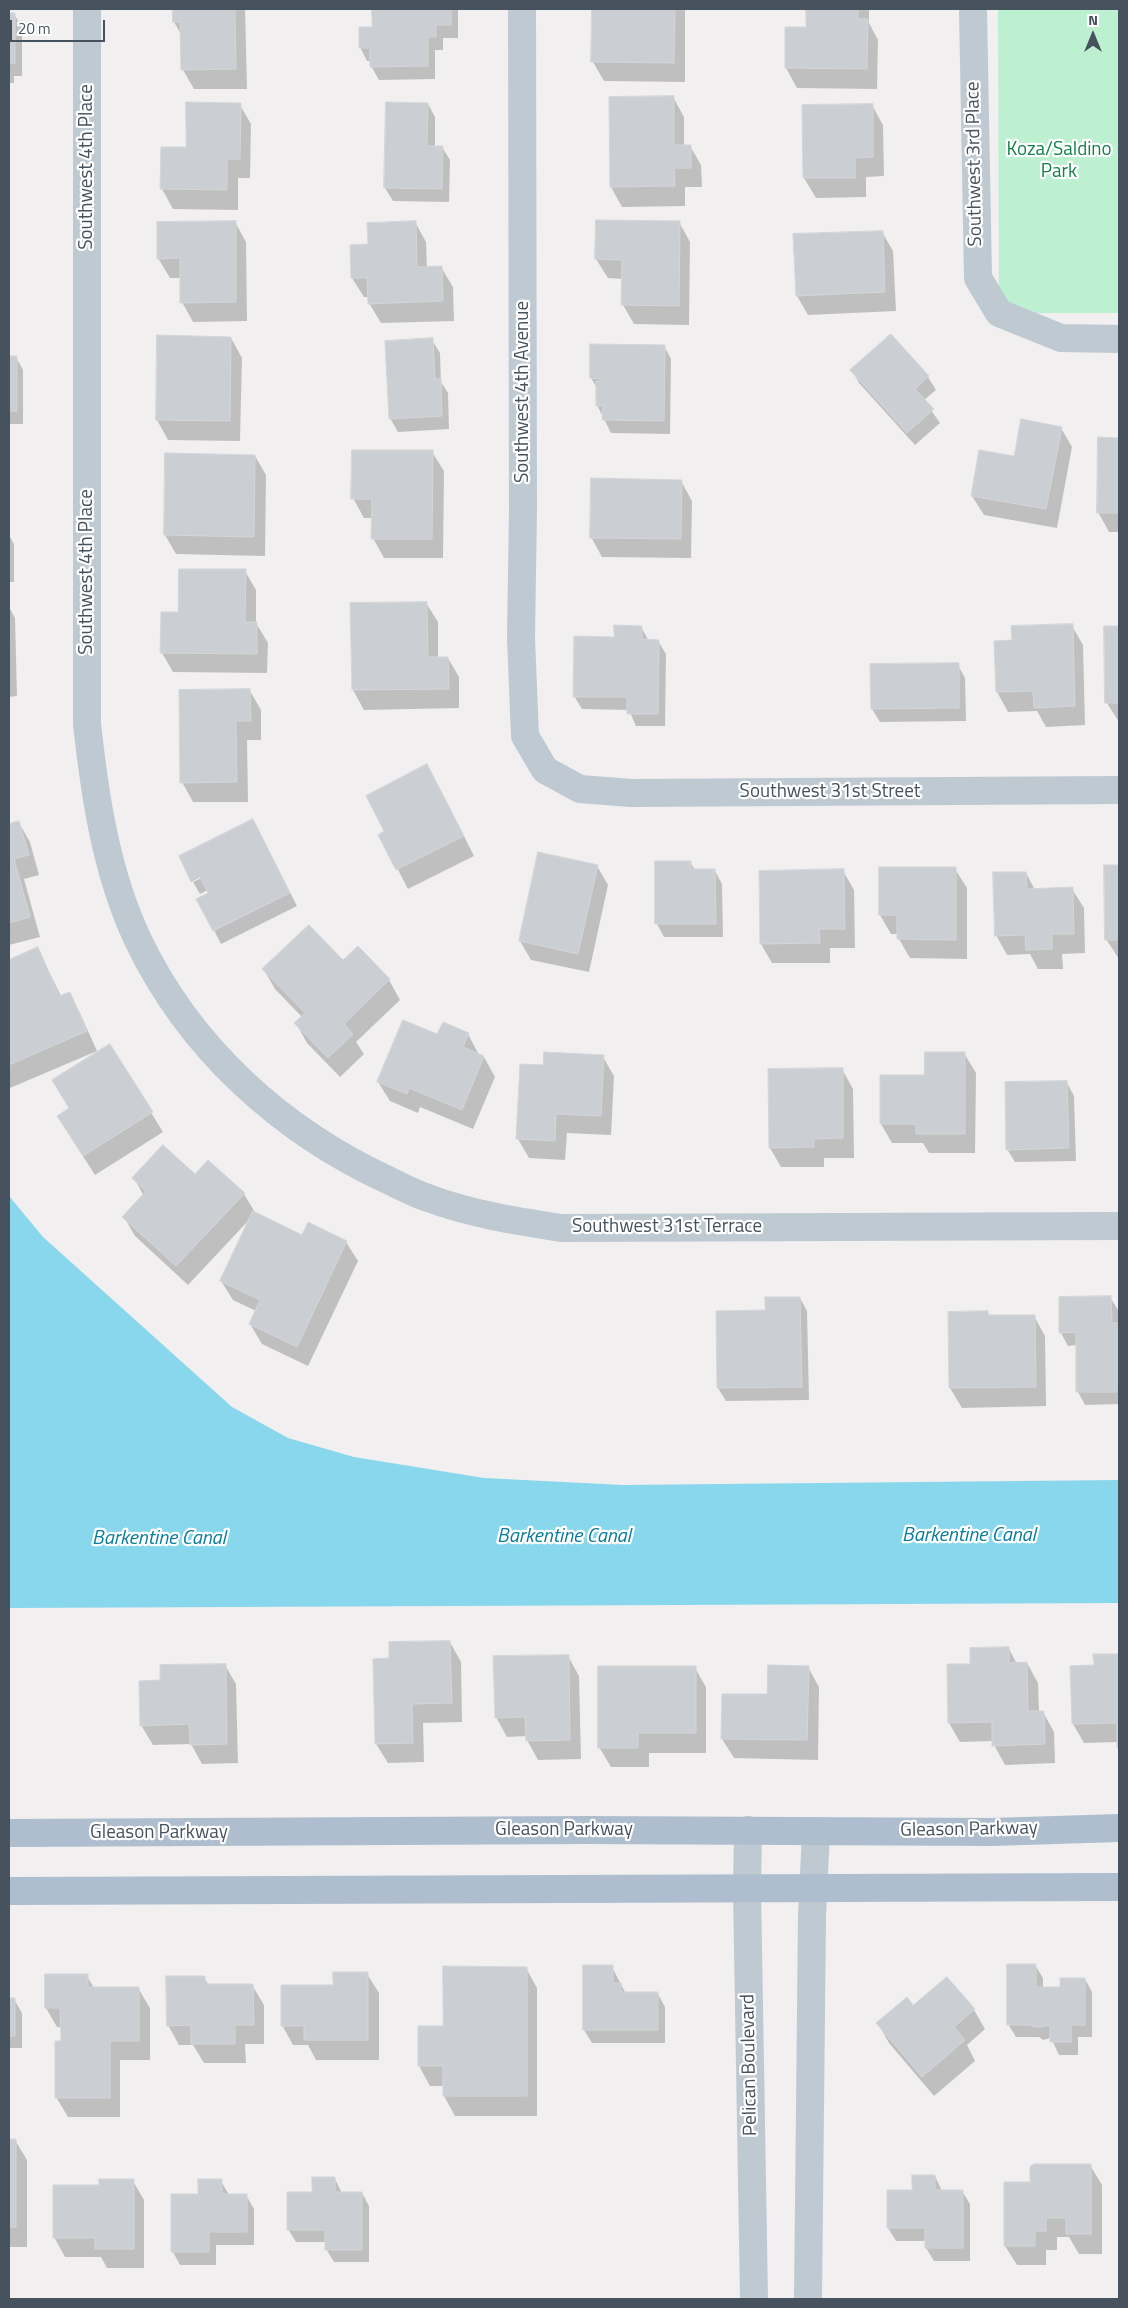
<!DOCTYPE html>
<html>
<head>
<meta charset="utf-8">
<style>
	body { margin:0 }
	#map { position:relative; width:1128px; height:2308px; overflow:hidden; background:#f1efef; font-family:"Titillium Web",sans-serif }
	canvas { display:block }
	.frame { position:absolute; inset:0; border:10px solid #46525d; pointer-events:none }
	.north { position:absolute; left:1068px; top:10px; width:50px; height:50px; -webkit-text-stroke:4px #fff; paint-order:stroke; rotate:0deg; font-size:14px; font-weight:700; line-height:20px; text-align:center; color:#46525d }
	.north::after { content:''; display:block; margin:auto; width:18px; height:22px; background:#46525d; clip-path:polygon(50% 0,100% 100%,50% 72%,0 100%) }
	.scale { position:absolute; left:10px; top:20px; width:95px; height:22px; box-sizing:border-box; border:2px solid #46525d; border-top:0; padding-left:6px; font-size:15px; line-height:18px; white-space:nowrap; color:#46525d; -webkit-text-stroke:4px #fff; paint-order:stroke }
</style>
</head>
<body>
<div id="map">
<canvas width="1128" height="2308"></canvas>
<div class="frame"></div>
<div class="north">N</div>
<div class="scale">20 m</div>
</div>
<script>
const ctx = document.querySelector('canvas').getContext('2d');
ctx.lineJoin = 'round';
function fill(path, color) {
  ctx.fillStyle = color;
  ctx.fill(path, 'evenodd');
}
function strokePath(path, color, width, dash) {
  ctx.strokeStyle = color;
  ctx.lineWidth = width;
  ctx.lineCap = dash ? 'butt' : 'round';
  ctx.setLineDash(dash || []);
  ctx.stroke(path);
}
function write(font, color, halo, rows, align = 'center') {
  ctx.font = font + ' "Titillium Web",sans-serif';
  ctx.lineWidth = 4.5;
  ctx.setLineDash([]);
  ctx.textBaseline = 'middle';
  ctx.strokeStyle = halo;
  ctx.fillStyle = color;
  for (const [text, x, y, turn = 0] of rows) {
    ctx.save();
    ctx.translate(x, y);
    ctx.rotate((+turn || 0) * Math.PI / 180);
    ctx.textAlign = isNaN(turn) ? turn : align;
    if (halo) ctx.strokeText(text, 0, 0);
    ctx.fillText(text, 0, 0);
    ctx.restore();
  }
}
const green = new Path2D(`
	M 998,9 L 1119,9 L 1119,313 L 999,313 Z`);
const water = new Path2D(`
	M 9,1196 L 43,1237 L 232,1407 L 288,1438 L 354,1457 L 484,1478 L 623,1485 L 1119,1480 L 1119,1603 L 9,1608 Z`);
const shadow = new Path2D(`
	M 174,9 L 245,9 L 247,89 L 194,89 L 183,70 L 182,36 L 174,22 Z
	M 373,9 L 458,9 L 458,38 L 443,38 L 443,50 L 435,50 L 435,79 L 379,80 L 371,66 L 371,61 L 367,61 L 360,47 L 373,28 Z
	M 593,9 L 685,9 L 685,82 L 604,81 L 593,62 Z
	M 808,9 L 869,9 L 869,23 L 878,40 L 877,89 L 797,88 L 786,68 L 786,28 L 807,28 Z
	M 9,14 L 14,14 L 22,27 L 22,76 L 14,76 L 14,83 L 9,83 Z
	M 673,97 L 684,117 L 684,146 L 690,146 L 701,165 L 702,187 L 685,187 L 685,206 L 622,207 L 611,187 Z
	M 428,104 L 435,117 L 435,147 L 442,147 L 450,160 L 449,202 L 393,201 L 385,188 Z
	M 240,105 L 251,124 L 250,178 L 238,178 L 238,210 L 173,209 L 162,189 L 162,148 L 187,148 Z
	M 872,105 L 883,125 L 884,176 L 866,177 L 866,197 L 816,198 L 804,178 Z
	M 235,222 L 246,242 L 247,321 L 193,322 L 182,302 L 181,278 L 170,278 L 158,258 Z
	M 415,222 L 426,242 L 427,268 L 441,267 L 453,287 L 454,321 L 381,323 L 369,303 L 369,297 L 364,297 L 352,278 L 369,246 Z
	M 679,222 L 690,242 L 689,325 L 634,324 L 623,305 L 623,279 L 608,278 L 596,259 Z
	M 882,232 L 893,251 L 896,311 L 808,315 L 797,296 Z
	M 891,336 L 928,377 L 936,390 L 924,400 L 940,423 L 915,445 L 859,383 L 852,370 Z
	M 158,337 L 231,338 L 242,358 L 240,441 L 168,440 L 157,420 Z
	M 432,340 L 440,353 L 441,382 L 448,393 L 449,429 L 398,432 L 390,418 Z
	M 664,346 L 671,359 L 670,434 L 611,433 L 597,405 L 597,388 L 591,378 Z
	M 9,357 L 16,357 L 23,370 L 23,424 L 9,424 Z
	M 1061,428 L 1072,447 L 1057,528 L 984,515 L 972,496 L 1015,458 Z
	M 1099,439 L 1119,439 L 1119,532 L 1109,532 L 1098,512 Z
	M 432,452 L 444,471 L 443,558 L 384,558 L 373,538 L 373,518 L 364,518 L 353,498 Z
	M 255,456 L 266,475 L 265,556 L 176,554 L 165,535 Z
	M 681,481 L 692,501 L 691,558 L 602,557 L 591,537 Z
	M 9,535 L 14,544 L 14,582 L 9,582 Z
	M 245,571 L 256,590 L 256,623 L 268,643 L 267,673 L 173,672 L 162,653 L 179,613 Z
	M 426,603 L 438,622 L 438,658 L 448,658 L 459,677 L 459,708 L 364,710 L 353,690 L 352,604 Z
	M 9,607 L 15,618 L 17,696 L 9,697 Z
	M 1072,626 L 1083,645 L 1085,725 L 1046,727 L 1037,711 L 1008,712 L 997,692 L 995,642 L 1013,641 Z
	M 641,627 L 649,641 L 658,641 L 666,654 L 665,726 L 636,726 L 629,710 L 582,709 L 574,696 L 615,638 Z
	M 1106,627 L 1119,627 L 1119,722 L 1107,703 Z
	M 958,665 L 965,678 L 966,721 L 880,722 L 872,709 Z
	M 250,691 L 261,710 L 261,740 L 247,740 L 248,802 L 193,802 L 182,782 Z
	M 438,785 L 474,856 L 408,889 L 380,835 Z
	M 19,823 L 30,842 L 39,875 L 24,879 L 40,937 L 9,945 L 9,826 Z
	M 260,834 L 297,906 L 221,944 L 198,899 L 209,893 L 208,890 L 200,894 L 193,882 L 206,876 L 205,874 Z
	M 656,862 L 690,862 L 696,871 L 715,871 L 722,884 L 723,937 L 664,937 L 657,924 Z
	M 597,866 L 608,885 L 589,972 L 531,960 L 520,941 Z
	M 1105,866 L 1119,866 L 1119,959 L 1106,939 Z
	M 955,869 L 967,888 L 967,959 L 910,958 L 899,939 L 899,934 L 891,934 L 880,915 Z
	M 843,871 L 854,890 L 855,948 L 830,948 L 830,963 L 772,963 L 761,944 Z
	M 1026,873 L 1035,890 L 1072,889 L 1084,908 L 1085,953 L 1062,954 L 1063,969 L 1038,969 L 1030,954 L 1007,955 L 996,935 Z
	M 358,948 L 389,980 L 400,1000 L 356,1042 L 364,1054 L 340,1077 L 307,1043 L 296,1023 L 302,1017 L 275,989 L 264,970 L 343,962 Z
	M 38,949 L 61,996 L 69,993 L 80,1013 L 97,1051 L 10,1088 L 9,961 Z
	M 468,1034 L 479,1055 L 484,1057 L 495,1077 L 473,1129 L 420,1107 L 418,1113 L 390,1101 L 378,1082 L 438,1036 Z
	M 110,1046 L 163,1132 L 95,1175 L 70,1136 L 70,1109 Z
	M 964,1053 L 976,1073 L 975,1153 L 929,1153 L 923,1143 L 892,1143 L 881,1124 L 926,1076 Z
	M 603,1057 L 614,1076 L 611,1135 L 567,1133 L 565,1160 L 529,1158 L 518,1139 Z
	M 842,1069 L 853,1089 L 854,1158 L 824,1158 L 824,1167 L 781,1167 L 770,1148 Z
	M 1067,1083 L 1074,1096 L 1076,1161 L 1015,1162 L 1007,1149 Z
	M 209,1161 L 244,1194 L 256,1214 L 303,1236 L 346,1242 L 358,1261 L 308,1366 L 262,1344 L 250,1324 L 256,1311 L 233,1300 L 221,1281 L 249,1220 L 188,1285 L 135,1236 L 124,1217 L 144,1196 L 134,1178 L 195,1176 Z
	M 1110,1297 L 1118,1310 L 1119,1325 L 1119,1404 L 1085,1405 L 1078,1392 L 1077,1345 L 1068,1346 L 1061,1333 Z
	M 800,1298 L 807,1311 L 809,1400 L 726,1401 L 718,1388 L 766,1311 Z
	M 988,1312 L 990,1317 L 1034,1316 L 1045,1336 L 1046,1406 L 962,1408 L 950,1388 L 949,1313 Z
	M 450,1642 L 461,1662 L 462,1722 L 423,1723 L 424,1762 L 388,1763 L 376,1744 Z
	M 1009,1649 L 1017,1664 L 1027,1663 L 1038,1683 L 1039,1712 L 1043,1712 L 1054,1732 L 1055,1763 L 1005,1765 L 994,1745 L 993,1741 L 960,1742 L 949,1723 L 971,1665 Z
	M 1095,1655 L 1119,1655 L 1119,1749 L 1118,1742 L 1084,1743 L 1073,1724 L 1095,1666 Z
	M 568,1656 L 579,1676 L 581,1759 L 538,1760 L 527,1740 L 527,1736 L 507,1737 L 496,1717 Z
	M 225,1665 L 236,1684 L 238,1763 L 202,1764 L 191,1744 L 153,1745 L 141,1725 Z
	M 808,1667 L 819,1687 L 818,1760 L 734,1758 L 722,1739 L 768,1696 Z
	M 695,1668 L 706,1687 L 706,1753 L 649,1753 L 649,1767 L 611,1767 L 599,1747 Z
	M 1035,1965 L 1043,1978 L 1043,1988 L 1061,1988 L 1085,1979 L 1092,1992 L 1092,2037 L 1078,2037 L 1078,2055 L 1059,2055 L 1051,2038 L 1043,2040 L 1039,2037 L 1016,2037 L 1008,2024 Z
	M 584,1967 L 612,1967 L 626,1994 L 658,1994 L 665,2007 L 665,2043 L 592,2043 L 584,2030 Z
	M 526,1968 L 537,1988 L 537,2116 L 455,2116 L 444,2096 L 444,2086 L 430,2086 L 419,2066 L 444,2027 Z
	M 367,1974 L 379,1993 L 379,2060 L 316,2060 L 308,2045 L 293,2045 L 282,2025 L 334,1986 Z
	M 87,1976 L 94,1988 L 138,1988 L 150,2008 L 150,2060 L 120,2060 L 120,2117 L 68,2117 L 56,2097 L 62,2027 L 57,2027 L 46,2008 Z
	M 204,1977 L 209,1986 L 252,1985 L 264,2005 L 264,2044 L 245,2044 L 246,2063 L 204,2063 L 193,2045 L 179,2045 L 168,2025 Z
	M 947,1978 L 974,2010 L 985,2029 L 967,2045 L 975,2061 L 934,2096 L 889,2043 L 878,2023 L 913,2006 Z
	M 9,1999 L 14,1999 L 22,2013 L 22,2048 L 9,2048 Z
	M 9,2140 L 15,2140 L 27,2160 L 27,2247 L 9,2247 Z
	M 1090,2165 L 1102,2185 L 1102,2254 L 1079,2254 L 1069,2237 L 1057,2237 L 1057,2250 L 1046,2250 L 1046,2265 L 1017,2265 L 1005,2246 Z
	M 935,2176 L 942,2191 L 962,2191 L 970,2204 L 970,2261 L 934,2261 L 926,2248 L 926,2241 L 896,2241 L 888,2228 L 914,2191 Z
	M 335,2179 L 342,2193 L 362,2193 L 369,2206 L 369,2262 L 334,2262 L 326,2249 L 326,2242 L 296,2242 L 288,2229 L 313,2193 Z
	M 133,2181 L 144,2200 L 144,2268 L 107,2268 L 101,2257 L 65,2257 L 54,2237 L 100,2186 Z
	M 221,2181 L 229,2195 L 246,2195 L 254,2209 L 254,2245 L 216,2245 L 216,2265 L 180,2265 L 173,2252 L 200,2195 Z`);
const building = new Path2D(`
	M 173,9 L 235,9 L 236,69 L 181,70 L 180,22 L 173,22 Z
	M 372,9 L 451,9 L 451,25 L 436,25 L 436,37 L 428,37 L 428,66 L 370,67 L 370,48 L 359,48 L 359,27 L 372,27 Z
	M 592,9 L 675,9 L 674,63 L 591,62 Z
	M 806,9 L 858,9 L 858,19 L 868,19 L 867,69 L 785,68 L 785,27 L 806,27 Z
	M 9,13 L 15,13 L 15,63 L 9,63 Z
	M 674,96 L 674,145 L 691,145 L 691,168 L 674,168 L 675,186 L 610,187 L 609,97 Z
	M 186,102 L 241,103 L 240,159 L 227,159 L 227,190 L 160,189 L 161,147 L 186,147 Z
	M 386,102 L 428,103 L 427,146 L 443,146 L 442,189 L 384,188 Z
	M 873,104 L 873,157 L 855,158 L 855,178 L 803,178 L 802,105 Z
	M 596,220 L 680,221 L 679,306 L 621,305 L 622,260 L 595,259 Z
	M 236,221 L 236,302 L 180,303 L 180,258 L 157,259 L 157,222 Z
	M 416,221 L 417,267 L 442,266 L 443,301 L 368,304 L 367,278 L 351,278 L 350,245 L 368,244 L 367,223 Z
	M 883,231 L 885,292 L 796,296 L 793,234 Z
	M 891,334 L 929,376 L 915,389 L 934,409 L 907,433 L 850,370 Z
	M 157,335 L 231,337 L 230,421 L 156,420 Z
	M 433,338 L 435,379 L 441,379 L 442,416 L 389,419 L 385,341 Z
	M 590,344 L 665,345 L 664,421 L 602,420 L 603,406 L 596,406 L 596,381 L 602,381 L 602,379 L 590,378 Z
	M 9,356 L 17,356 L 17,411 L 9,411 Z
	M 1021,419 L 1062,427 L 1046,509 L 971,496 L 979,450 L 1014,456 Z
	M 1098,437 L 1119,438 L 1119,513 L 1097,513 Z
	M 352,450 L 433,450 L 432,539 L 371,539 L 372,499 L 351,499 Z
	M 165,453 L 255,455 L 254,537 L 164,535 Z
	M 591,478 L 682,480 L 681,539 L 590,538 Z
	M 179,569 L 246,569 L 245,622 L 257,622 L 257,654 L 160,653 L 161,612 L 178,612 Z
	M 427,602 L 428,657 L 448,657 L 449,689 L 352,690 L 350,603 Z
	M 1073,624 L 1075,706 L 1034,708 L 1033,691 L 996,692 L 994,641 L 1012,640 L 1011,626 Z
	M 614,625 L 642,626 L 642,639 L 659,640 L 658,714 L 627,714 L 627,697 L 573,697 L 574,636 L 614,637 Z
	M 1104,626 L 1119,626 L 1119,703 L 1105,703 Z
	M 959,663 L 959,708 L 871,709 L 870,664 Z
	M 250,689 L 251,721 L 236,721 L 237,782 L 180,783 L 179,690 Z
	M 427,764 L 464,836 L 396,870 L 378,835 L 384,831 L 366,796 Z
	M 253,819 L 290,893 L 213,931 L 196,899 L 208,893 L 200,877 L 191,882 L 179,856 Z
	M 19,821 L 29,855 L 14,859 L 30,917 L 9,923 L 9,824 Z
	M 538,852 L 598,865 L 578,954 L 519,941 Z
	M 655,861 L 691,861 L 691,869 L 715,869 L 716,924 L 655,924 Z
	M 1104,865 L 1119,865 L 1119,940 L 1105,940 Z
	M 879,867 L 956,867 L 956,940 L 897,939 L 897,915 L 879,915 Z
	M 844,869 L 845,929 L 819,929 L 820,943 L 760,944 L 759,871 Z
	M 993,872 L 1026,872 L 1027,889 L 1073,887 L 1074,934 L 1052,934 L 1052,949 L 1026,950 L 1025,935 L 995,936 Z
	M 309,925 L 343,960 L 358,946 L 390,979 L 344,1024 L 353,1034 L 328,1058 L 294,1023 L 305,1013 L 262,969 Z
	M 38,947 L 59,996 L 70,992 L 87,1031 L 9,1065 L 9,960 Z
	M 403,1020 L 437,1034 L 443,1022 L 469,1033 L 463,1047 L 484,1056 L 462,1110 L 409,1088 L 407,1094 L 377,1082 Z
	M 110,1044 L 153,1112 L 83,1156 L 57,1116 L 69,1108 L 52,1080 Z
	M 544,1052 L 604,1055 L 601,1116 L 556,1114 L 555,1141 L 516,1139 L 520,1064 L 543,1065 Z
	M 925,1052 L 965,1052 L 965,1134 L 916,1134 L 916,1124 L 880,1124 L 880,1075 L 924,1075 Z
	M 843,1068 L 843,1138 L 814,1139 L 814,1147 L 769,1148 L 768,1069 Z
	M 1067,1081 L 1069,1148 L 1006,1150 L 1005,1082 Z
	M 163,1145 L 195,1174 L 208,1160 L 245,1193 L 176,1266 L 122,1217 L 146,1191 L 132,1178 Z
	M 253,1211 L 302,1235 L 308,1222 L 347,1241 L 297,1347 L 249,1324 L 260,1300 L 220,1281 Z
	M 1111,1296 L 1112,1323 L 1119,1323 L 1119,1392 L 1076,1392 L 1076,1332 L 1059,1333 L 1059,1297 Z
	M 765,1297 L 800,1297 L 802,1387 L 717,1388 L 716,1311 L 765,1310 Z
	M 988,1311 L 988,1315 L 1035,1315 L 1036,1387 L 949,1388 L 948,1312 Z
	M 450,1641 L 452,1703 L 412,1704 L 413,1743 L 375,1744 L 373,1659 L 389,1658 L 389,1642 Z
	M 1009,1647 L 1009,1663 L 1027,1662 L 1028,1711 L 1044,1711 L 1045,1744 L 992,1746 L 992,1722 L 948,1723 L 947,1664 L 970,1664 L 970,1648 Z
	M 1093,1654 L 1119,1654 L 1119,1748 L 1117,1748 L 1117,1723 L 1072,1724 L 1070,1666 L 1094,1665 Z
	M 569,1655 L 570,1740 L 526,1741 L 525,1717 L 495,1718 L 493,1656 Z
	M 226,1664 L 227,1744 L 190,1745 L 189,1724 L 140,1726 L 139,1681 L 160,1680 L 160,1665 Z
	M 768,1665 L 809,1666 L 807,1740 L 721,1739 L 722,1694 L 767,1694 Z
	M 598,1666 L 696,1666 L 696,1733 L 638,1733 L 638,1748 L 598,1748 Z
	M 1007,1964 L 1036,1964 L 1036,1987 L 1060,1987 L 1060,1978 L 1085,1978 L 1085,2025 L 1071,2025 L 1071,2042 L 1050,2042 L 1050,2025 L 1041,2027 L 1034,2027 L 1031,2025 L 1007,2025 Z
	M 583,1965 L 613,1965 L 613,1983 L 621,1983 L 621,1992 L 658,1992 L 658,2030 L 583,2030 Z
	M 443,1966 L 527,1967 L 527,2096 L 443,2096 L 443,2066 L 418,2066 L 418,2026 L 443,2026 Z
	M 333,1972 L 368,1972 L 368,2040 L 304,2040 L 304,2026 L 281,2026 L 281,1985 L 333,1985 Z
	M 45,1974 L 88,1974 L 88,1987 L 139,1987 L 139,2041 L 110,2041 L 110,2098 L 55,2098 L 55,2041 L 61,2041 L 60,2008 L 45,2008 Z
	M 166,1976 L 205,1976 L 205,1984 L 253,1984 L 254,2025 L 235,2025 L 235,2044 L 191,2044 L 191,2025 L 167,2026 Z
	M 947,1977 L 975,2009 L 954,2027 L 965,2040 L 922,2077 L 876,2023 L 907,1997 L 913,2005 Z
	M 9,1998 L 15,1998 L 15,2036 L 9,2036 Z
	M 9,2139 L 16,2139 L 16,2227 L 9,2227 Z
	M 1034,2164 L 1091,2164 L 1091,2234 L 1066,2234 L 1066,2218 L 1046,2218 L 1046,2231 L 1035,2231 L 1035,2246 L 1004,2246 L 1004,2182 L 1030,2182 L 1030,2167 Z
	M 912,2175 L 935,2175 L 935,2190 L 963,2190 L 963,2248 L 925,2248 L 925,2228 L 887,2228 L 887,2190 L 912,2190 Z
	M 312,2177 L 335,2177 L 335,2192 L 362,2192 L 362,2250 L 325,2250 L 325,2230 L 287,2230 L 287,2192 L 312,2192 Z
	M 99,2179 L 134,2179 L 134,2249 L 95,2249 L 95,2238 L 53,2238 L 53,2185 L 99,2185 Z
	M 198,2179 L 222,2179 L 222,2194 L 247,2194 L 247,2232 L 209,2232 L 209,2252 L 171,2252 L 171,2194 L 198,2194 Z`);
const minor = new Path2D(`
	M 87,9 L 87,724 C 95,797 106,871 137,938 C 189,1048 281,1131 390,1181 C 402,1187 415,1194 428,1198 C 471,1214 516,1221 561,1228 L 1119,1226
	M 522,9 L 523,508 L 521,638 L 525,736 L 545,770 L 580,789 L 631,793 L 1119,790
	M 973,9 L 978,278 L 999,313 L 1061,338 L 1119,339
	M 748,1830 L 747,1889 L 754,2299
	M 808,2299 L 812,1916 L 816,1832`);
const major = new Path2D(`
	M 9,1833 L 586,1830 L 992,1832 L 1119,1828
	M 9,1891 L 1119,1887`);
const parkNames = [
	["Koza/Saldino",1059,150],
	["Park",1059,172]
];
const streetNames = [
	["Southwest 3rd Place",975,164,-91],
	["Southwest 4th Place",87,167,-90],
	["Southwest 4th Avenue",523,392,-90],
	["Southwest 4th Place",87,572,-90],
	["Southwest 31st Street",830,792],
	["Southwest 31st Terrace",667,1227],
	["Gleason Parkway",564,1830],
	["Gleason Parkway",969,1830,-1],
	["Gleason Parkway",159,1833],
	["Pelican Boulevard",750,2065,-91]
];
const waterNames = [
	["Barkentine Canal",969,1536],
	["Barkentine Canal",564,1537],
	["Barkentine Canal",159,1539]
];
fill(green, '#bcf0d1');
fill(water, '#89d7ed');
fill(shadow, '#0003');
fill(building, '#cbced3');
strokePath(building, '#d3d5da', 1);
strokePath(minor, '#bfc9d1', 28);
strokePath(major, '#aebece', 28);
write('19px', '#15804c', '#fff', parkNames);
write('19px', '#46525d', '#fff', streetNames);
write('italic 20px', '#0b7c9c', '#fff', waterNames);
</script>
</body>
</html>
